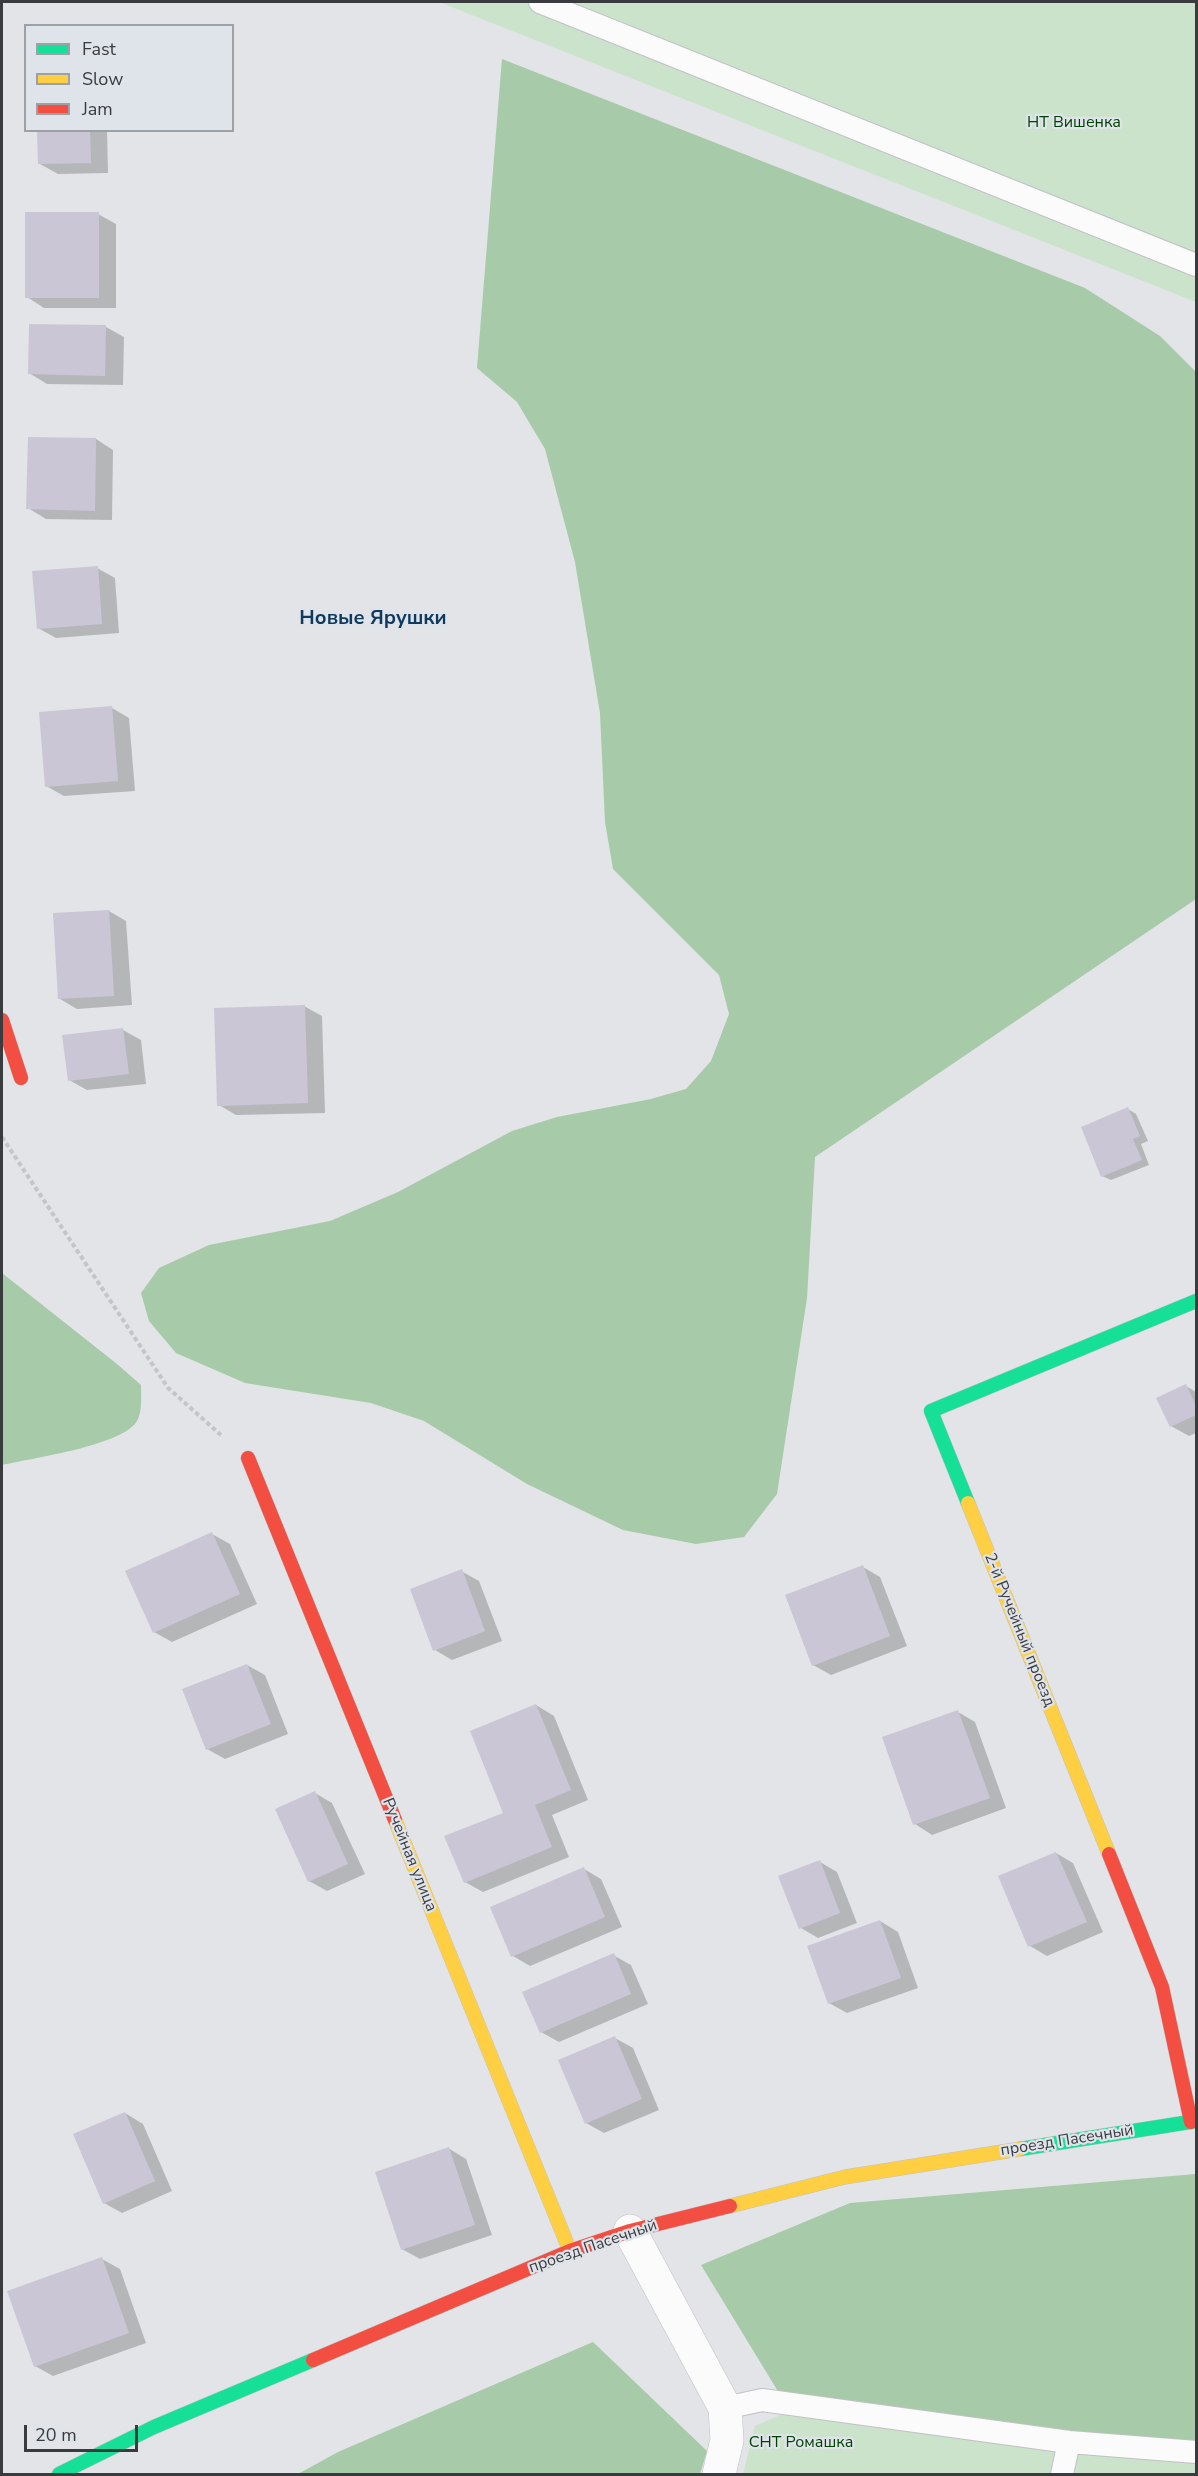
<!DOCTYPE html>
<html>
<head>
<meta charset="utf-8">
<style>
	body { margin:0 }
	#map { position:relative; width:1198px; height:2476px; overflow:hidden; background:#e2e4e7; font-family:"Nunito Sans",sans-serif }
	canvas { display:block }
	.frame { position:absolute; inset:0; border:3px solid #3a3b3e; pointer-events:none }
	.legend { position:absolute; left:24px; top:24px; width:210px; height:108px; box-sizing:border-box; background:#dfe4ea; border:2px solid #9da0a5; margin:0; padding:8px 10px; list-style:none; font-size:18px; color:#3a3b3e }
	.legend li { display:flex; align-items:center; gap:12px; height:30px }
	.legend b { width:30px; border:2px solid #9da0a5 }
	.scale { position:absolute; left:24px; top:2425px; width:114px; height:27px; box-sizing:border-box; border:3px solid #3a3b3e; border-top:0; padding-left:8px; font-size:18px; line-height:21px; white-space:nowrap; color:#3a3b3e; -webkit-text-stroke:4px #dfe4ea; paint-order:stroke }
</style>
</head>
<body>
<div id="map">
<canvas width="1198" height="2476"></canvas>
<div class="frame"></div>
<ul class="legend">
<li><b style="height:8px;background:#16e098"></b>Fast</li>
<li><b style="height:8px;background:#ffcf43"></b>Slow</li>
<li><b style="height:8px;background:#f24e42"></b>Jam</li>
</ul>
<div class="scale">20 m</div>
</div>
<script>
const ctx = document.querySelector('canvas').getContext('2d');
ctx.lineJoin = 'round';
function fill(path, color) {
  ctx.fillStyle = color;
  ctx.fill(path, 'evenodd');
}
function strokePath(path, color, width, dash) {
  ctx.strokeStyle = color;
  ctx.lineWidth = width;
  ctx.lineCap = dash ? 'butt' : 'round';
  ctx.setLineDash(dash || []);
  ctx.stroke(path);
}
function write(font, color, halo, rows, align = 'center') {
  ctx.font = font + ' "Nunito Sans",sans-serif';
  ctx.lineWidth = 4.5;
  ctx.setLineDash([]);
  ctx.textBaseline = 'middle';
  ctx.strokeStyle = halo;
  ctx.fillStyle = color;
  for (const [text, x, y, turn = 0] of rows) {
    ctx.save();
    ctx.translate(x, y);
    ctx.rotate((+turn || 0) * Math.PI / 180);
    ctx.textAlign = isNaN(turn) ? turn : align;
    if (halo) ctx.strokeText(text, 0, 0);
    ctx.fillText(text, 0, 0);
    ctx.restore();
  }
}
const green = new Path2D(`
	M 439,2 L 1196,2 L 1196,302 Z
	M 790,2411 L 1196,2446 L 1196,2474 L 743,2474 L 755,2426 Z`);
const forest = new Path2D(`
	M 502,59 L 1085,288 L 1160,336 L 1196,372 L 1196,899 L 815,1157 L 807,1298 L 777,1494 L 744,1537 L 696,1544 L 623,1530 L 527,1484 L 424,1421 L 371,1403 L 245,1383 L 176,1353 L 149,1321 L 141,1293 L 159,1268 L 209,1245 L 330,1221 L 398,1192 L 512,1131 L 557,1117 L 651,1099 L 686,1089 L 711,1061 L 729,1014 L 719,975 L 613,869 L 605,822 L 600,713 L 575,562 L 545,449 L 517,402 L 477,368 Z
	M 2,1273 L 117,1364 L 141,1385 C 141,1397 143,1416 134,1425 C 112,1447 33,1458 2,1465 Z
	M 1196,2174 L 1196,2446 L 790,2411 L 701,2265 L 850,2203 Z
	M 593,2342 L 707,2451 L 700,2474 L 298,2474 L 338,2452 Z`);
const shadow = new Path2D(`
	M 39,130 L 107,130 L 108,173 L 58,174 L 40,164 Z
	M 98,214 L 116,224 L 116,308 L 44,308 L 27,297 Z
	M 106,327 L 124,337 L 123,385 L 47,384 L 29,373 Z
	M 96,439 L 113,450 L 112,520 L 46,519 L 28,508 Z
	M 97,568 L 115,578 L 119,633 L 56,638 L 38,628 Z
	M 112,708 L 129,718 L 135,791 L 64,796 L 46,786 Z
	M 109,911 L 126,921 L 132,1005 L 77,1009 L 60,999 Z
	M 304,1006 L 322,1016 L 325,1113 L 236,1115 L 219,1105 Z
	M 123,1030 L 141,1040 L 146,1084 L 87,1090 L 69,1080 Z
	M 1128,1109 L 1136,1114 L 1148,1141 L 1141,1144 L 1149,1165 L 1111,1180 L 1102,1176 Z
	M 1186,1386 L 1196,1392 L 1196,1433 L 1189,1436 L 1171,1426 Z
	M 212,1534 L 230,1544 L 257,1604 L 172,1642 L 154,1632 Z
	M 863,1567 L 880,1577 L 907,1646 L 831,1675 L 813,1665 Z
	M 461,1571 L 479,1581 L 502,1641 L 452,1660 L 435,1650 Z
	M 247,1665 L 265,1675 L 288,1734 L 225,1759 L 207,1749 Z
	M 536,1705 L 554,1716 L 588,1800 L 552,1815 L 569,1857 L 483,1892 L 465,1882 L 505,1814 Z
	M 958,1712 L 975,1722 L 1006,1808 L 932,1835 L 915,1824 Z
	M 315,1793 L 332,1803 L 365,1874 L 327,1891 L 309,1881 Z
	M 1056,1853 L 1073,1863 L 1103,1932 L 1047,1956 L 1030,1946 Z
	M 820,1862 L 837,1872 L 857,1923 L 818,1938 L 801,1928 Z
	M 584,1869 L 601,1879 L 622,1927 L 530,1966 L 513,1956 Z
	M 880,1921 L 898,1932 L 918,1988 L 847,2013 L 829,2003 Z
	M 613,1955 L 631,1965 L 648,2004 L 559,2042 L 541,2032 Z
	M 615,2038 L 633,2048 L 659,2110 L 604,2133 L 586,2123 Z
	M 125,2113 L 143,2124 L 172,2191 L 122,2213 L 104,2203 Z
	M 448,2148 L 466,2159 L 492,2235 L 420,2259 L 402,2249 Z
	M 102,2259 L 120,2269 L 146,2343 L 53,2376 L 35,2366 Z`);
const building = new Path2D(`
	M 37,130 L 90,130 L 91,163 L 38,164 Z
	M 25,212 L 99,212 L 99,298 L 25,298 Z
	M 29,324 L 106,325 L 105,376 L 28,374 Z
	M 28,437 L 96,438 L 95,511 L 26,509 Z
	M 98,566 L 102,624 L 37,629 L 32,571 Z
	M 112,706 L 118,781 L 45,787 L 39,712 Z
	M 109,910 L 114,996 L 58,999 L 53,913 Z
	M 305,1005 L 308,1103 L 217,1106 L 214,1008 Z
	M 123,1028 L 129,1074 L 68,1081 L 62,1035 Z
	M 1128,1107 L 1140,1136 L 1133,1139 L 1142,1160 L 1101,1177 L 1081,1127 Z
	M 1186,1384 L 1196,1406 L 1196,1415 L 1170,1427 L 1156,1398 Z
	M 212,1532 L 240,1594 L 153,1633 L 125,1571 Z
	M 863,1565 L 890,1636 L 812,1666 L 785,1595 Z
	M 462,1569 L 485,1631 L 433,1651 L 410,1589 Z
	M 247,1664 L 271,1724 L 206,1750 L 182,1689 Z
	M 536,1704 L 571,1790 L 535,1805 L 552,1847 L 464,1883 L 444,1836 L 503,1813 L 470,1731 Z
	M 958,1710 L 990,1798 L 913,1825 L 882,1737 Z
	M 315,1791 L 348,1864 L 308,1882 L 275,1809 Z
	M 1056,1852 L 1087,1922 L 1028,1947 L 998,1876 Z
	M 820,1860 L 840,1913 L 799,1929 L 778,1876 Z
	M 584,1867 L 605,1917 L 511,1957 L 490,1907 Z
	M 880,1920 L 901,1978 L 828,2004 L 807,1946 Z
	M 614,1953 L 631,1994 L 540,2033 L 522,1992 Z
	M 615,2036 L 642,2099 L 585,2124 L 558,2060 Z
	M 125,2112 L 155,2181 L 103,2204 L 73,2134 Z
	M 449,2147 L 475,2225 L 401,2250 L 375,2172 Z
	M 102,2257 L 129,2333 L 34,2367 L 7,2291 Z`);
const path = new Path2D(`
	M 2,1137 L 168,1388 L 221,1435`);
const lane = new Path2D(`
	M 540,2 L 1196,265
	M 725,2408 L 762,2400 L 1069,2442 L 1196,2452
	M 1062,2474 L 1069,2442`);
const street = new Path2D(`
	M 630,2231 L 725,2408 L 727,2440 L 719,2474`);
const fast = new Path2D(`
	M 968,1503 L 931,1411 L 1196,1301
	M 1020,2149 L 1196,2121
	M 59,2474 L 154,2427 L 313,2360`);
const slow = new Path2D(`
	M 968,1503 L 1109,1854
	M 395,1820 L 570,2251
	M 730,2206 L 845,2177 L 1020,2149`);
const jam = new Path2D(`
	M 2,1020 L 21,1078
	M 248,1458 L 395,1820
	M 1109,1854 L 1162,1987 L 1191,2122
	M 313,2360 L 570,2251 L 630,2231 L 730,2206`);
const parkNames = [
	["НТ Вишенка",1074,123],
	["СНТ Ромашка",801,2443]
];
const streetNames = [
	["2-й Ручейный проезд",1019,1630,68],
	["Ручейная улица",409,1855,68],
	["проезд Пасечный",1067,2141,-9],
	["проезд Пасечный",593,2247,-19]
];
const quarterNames = [
	["Новые Ярушки",373,619]
];
fill(green, '#cae3ca');
fill(forest, '#a7caa8');
fill(shadow, '#0003');
fill(building, '#cbc6d6');
strokePath(lane, '#c1c2c5', 24);
strokePath(street, '#c1c2c5', 34);
strokePath(fast, '#c1c2c5', 15);
strokePath(slow, '#c1c2c5', 15);
strokePath(jam, '#c1c2c5', 15);
strokePath(path, '#c4c5c6', 4, [4.5, 3]);
strokePath(lane, '#fbfbfb', 22);
strokePath(street, '#fbfbfb', 33);
strokePath(fast, '#16e098', 14);
strokePath(slow, '#ffcf43', 14);
strokePath(jam, '#f24e42', 14);
write('16px', '#004301', '#dfe4ea', parkNames);
write('16px', '#3a3b3e', '#dfe4ea', streetNames);
write('bold 20px', '#10395e', '#dfe4ea', quarterNames);
</script>
</body>
</html>
